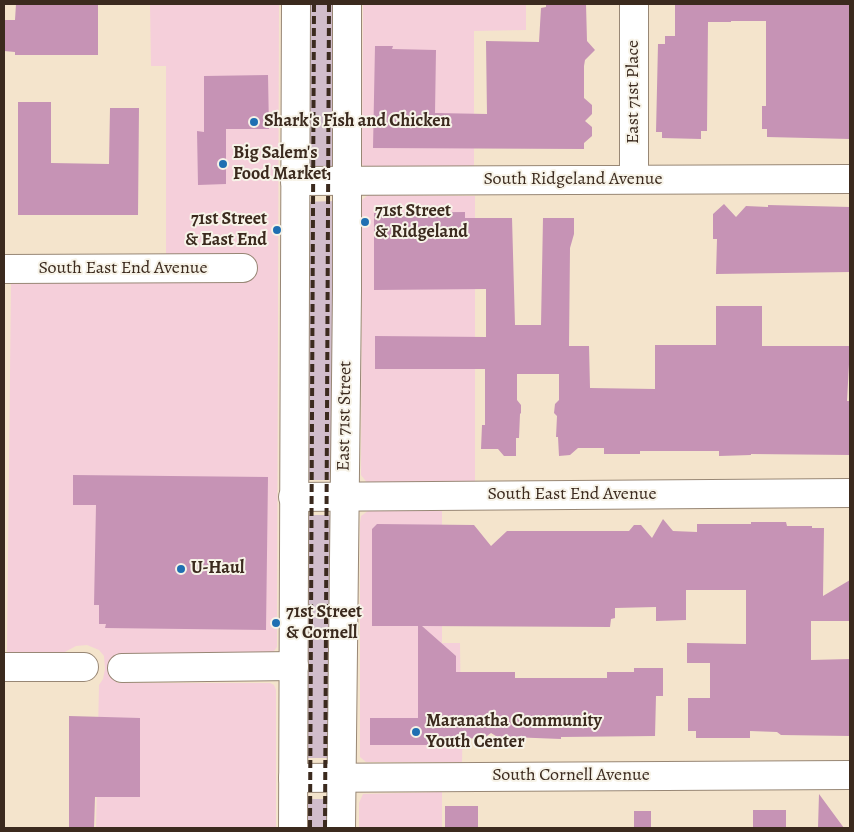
<!DOCTYPE html>
<html>
<head>
<meta charset="utf-8">
<style>
	body { margin:0 }
	#map { position:relative; width:854px; height:832px; overflow:hidden; background:#f4e4cc; font-family:Alegreya,serif }
	canvas { display:block }
	.frame { position:absolute; inset:0; border:5px solid #3b2a1e; pointer-events:none }
</style>
</head>
<body>
<div id="map">
<canvas width="854" height="832"></canvas>
<div class="frame"></div>
</div>
<script>
const ctx = document.querySelector('canvas').getContext('2d');
ctx.lineJoin = 'round';
function fill(path, color) {
  ctx.fillStyle = color;
  ctx.fill(path, 'evenodd');
}
function strokePath(path, color, width, dash) {
  ctx.strokeStyle = color;
  ctx.lineWidth = width;
  ctx.lineCap = dash ? 'butt' : 'round';
  ctx.setLineDash(dash || []);
  ctx.stroke(path);
}
function write(font, color, halo, rows, align = 'center') {
  ctx.font = font + ' Alegreya,serif';
  ctx.lineWidth = 4;
  ctx.setLineDash([]);
  ctx.textBaseline = 'middle';
  ctx.strokeStyle = halo;
  ctx.fillStyle = color;
  for (const [text, x, y, turn = 0] of rows) {
    ctx.save();
    ctx.translate(x, y);
    ctx.rotate((+turn || 0) * Math.PI / 180);
    ctx.textAlign = isNaN(turn) ? turn : align;
    if (halo) ctx.strokeText(text, 0, 0);
    ctx.fillText(text, 0, 0);
    ctx.restore();
  }
}
const built = new Path2D(`
	M 150,4 L 279,4 L 277,647 L 274,651 L 271,653 L 118,654 L 117,683 L 270,683 L 274,685 L 276,690 L 276,828 L 96,828 L 99,685 L 103,679 L 105,669 L 104,656 L 99,650 L 87,645 L 76,646 L 63,653 L 7,652 L 11,281 L 166,282 L 166,66 L 151,66 Z
	M 363,4 L 526,4 L 526,30 L 474,31 L 474,167 L 365,167 L 362,164 Z
	M 368,195 L 475,196 L 475,483 L 368,484 L 361,475 L 362,200 Z
	M 368,511 L 442,511 L 442,643 L 460,643 L 461,718 L 463,718 L 462,762 L 366,762 L 360,757 L 360,523 L 361,516 Z
	M 442,792 L 442,828 L 359,828 L 359,803 L 363,794 Z`);
const industrial = new Path2D(`
	M 306,4 L 335,4 L 336,166 L 304,168 Z
	M 336,201 L 336,480 L 303,480 L 303,202 Z
	M 301,515 L 336,515 L 335,758 L 301,758 Z
	M 301,799 L 333,799 L 332,828 L 302,828 Z`);
const building = new Path2D(`
	M 16,4 L 98,4 L 98,55 L 15,55 L 15,52 L 4,51 L 4,20 L 15,20 Z
	M 546,4 L 586,4 L 587,41 L 595,50 L 585,60 L 584,66 L 584,98 L 592,105 L 592,114 L 585,121 L 592,127 L 592,136 L 584,143 L 584,149 L 373,148 L 375,46 L 393,46 L 392,49 L 436,50 L 435,113 L 487,114 L 486,41 L 539,42 L 541,8 L 546,7 Z
	M 675,4 L 850,4 L 850,139 L 767,137 L 767,129 L 762,129 L 762,106 L 766,106 L 766,21 L 731,21 L 731,22 L 708,22 L 707,131 L 701,131 L 701,139 L 662,138 L 662,132 L 656,132 L 658,44 L 665,44 L 665,36 L 675,36 Z
	M 268,75 L 269,129 L 226,129 L 226,184 L 198,185 L 197,131 L 204,132 L 204,76 Z
	M 18,102 L 51,102 L 51,163 L 109,164 L 110,108 L 139,108 L 138,215 L 18,215 Z
	M 724,204 L 736,217 L 746,206 L 768,207 L 768,205 L 850,207 L 850,272 L 716,274 L 717,239 L 713,239 L 713,214 Z
	M 465,212 L 465,218 L 512,218 L 515,325 L 541,325 L 543,218 L 574,218 L 574,234 L 570,248 L 569,346 L 589,346 L 590,388 L 655,389 L 655,345 L 716,345 L 716,306 L 762,306 L 762,346 L 850,346 L 847,401 L 850,401 L 850,455 L 751,454 L 751,455 L 719,456 L 719,451 L 640,451 L 640,454 L 604,454 L 604,448 L 578,448 L 570,455 L 559,456 L 558,437 L 556,437 L 557,416 L 554,413 L 555,404 L 559,400 L 559,374 L 517,374 L 517,400 L 521,405 L 521,413 L 520,414 L 519,438 L 516,438 L 516,456 L 504,456 L 498,449 L 481,449 L 482,425 L 485,425 L 485,369 L 375,369 L 375,336 L 486,337 L 486,289 L 374,290 L 374,213 Z
	M 73,475 L 268,477 L 266,630 L 105,628 L 106,624 L 99,624 L 99,605 L 94,605 L 96,505 L 73,505 Z
	M 663,519 L 673,531 L 697,532 L 697,524 L 751,524 L 751,522 L 786,522 L 787,526 L 812,526 L 812,528 L 824,528 L 823,596 L 850,580 L 850,621 L 811,621 L 811,660 L 850,659 L 850,736 L 781,735 L 777,732 L 750,731 L 750,738 L 696,738 L 696,731 L 688,731 L 688,698 L 710,698 L 710,663 L 687,663 L 687,643 L 746,644 L 746,590 L 686,590 L 686,620 L 656,621 L 656,607 L 615,608 L 615,618 L 611,619 L 610,627 L 422,626 L 456,656 L 456,672 L 515,672 L 515,678 L 607,678 L 607,672 L 634,672 L 634,668 L 663,668 L 663,696 L 656,696 L 655,736 L 561,737 L 561,739 L 510,737 L 501,739 L 491,733 L 483,739 L 463,738 L 463,745 L 370,745 L 370,718 L 418,718 L 418,626 L 372,626 L 372,529 L 377,524 L 474,525 L 491,546 L 507,531 L 629,531 L 634,525 L 641,525 L 652,538 Z
	M 69,716 L 140,718 L 140,797 L 95,797 L 94,828 L 69,828 Z
	M 819,794 L 844,828 L 818,828 Z
	M 445,806 L 478,806 L 478,828 L 445,828 Z
	M 753,810 L 786,810 L 786,828 L 753,828 Z
	M 634,811 L 651,811 L 651,828 L 634,828 Z`);
const minor = new Path2D(`
	M 634,180 L 634,4
	M 295,181 L 850,179
	M 4,269 L 243,268
	M 293,497 L 850,493
	M 4,667 L 84,667
	M 122,668 L 294,666
	M 293,778 L 850,775`);
const major = new Path2D(`
	M 293,828 L 296,4
	M 341,828 L 347,291 L 347,4`);
const rail = new Path2D(`
	M 310,828 L 314,4
	M 325,828 L 329,4`);
const markers = [
	[254,122,5,"#1f6fb2"],
	[223,164,5,"#1f6fb2"],
	[365,222,5,"#1f6fb2"],
	[277,230,5,"#1f6fb2"],
	[181,569,5,"#1f6fb2"],
	[276,623,5,"#1f6fb2"],
	[416,732,5,"#1f6fb2"]
];
const streetNames = [
	["East 71st Place",634,92,-90],
	["South Ridgeland Avenue",573,180],
	["South East End Avenue",123,269],
	["East 71st Street",345,416,-89],
	["South East End Avenue",572,495],
	["South Cornell Avenue",571,776]
];
const poiNames = [
	["Shark's Fish and Chicken",264,122],
	["Big Salem's",233,154],
	["Food Market",233,175],
	["71st Street",375,212],
	["& Ridgeland",375,233],
	["71st Street",267,220,"right"],
	["& East End",267,241,"right"],
	["U-Haul",191,569],
	["71st Street",286,613],
	["& Cornell",286,634],
	["Maranatha Community",426,722],
	["Youth Center",426,743]
];
fill(built, '#f5cfda');
fill(industrial, '#d1bdcb');
fill(building, '#c693b5');
strokePath(minor, '#988775', 30);
strokePath(major, '#988775', 30);
strokePath(minor, '#fff', 28);
strokePath(major, '#fff', 28);
strokePath(rail, '#3b2a1e', 4, [8, 4]);
for (const [x, y, r, color] of markers) {
  const dot = new Path2D();
  dot.arc(x, y, r, 0, 2 * Math.PI);
  ctx.fillStyle = color;
  ctx.fill(dot);
  strokePath(dot, '#f7f3e8', 2);
}
write('18px', '#3b2a1e', '#f7f3e8', streetNames);
write('bold 18px', '#3b2a1e', '#f7f3e8', poiNames, 'left');
</script>
</body>
</html>
